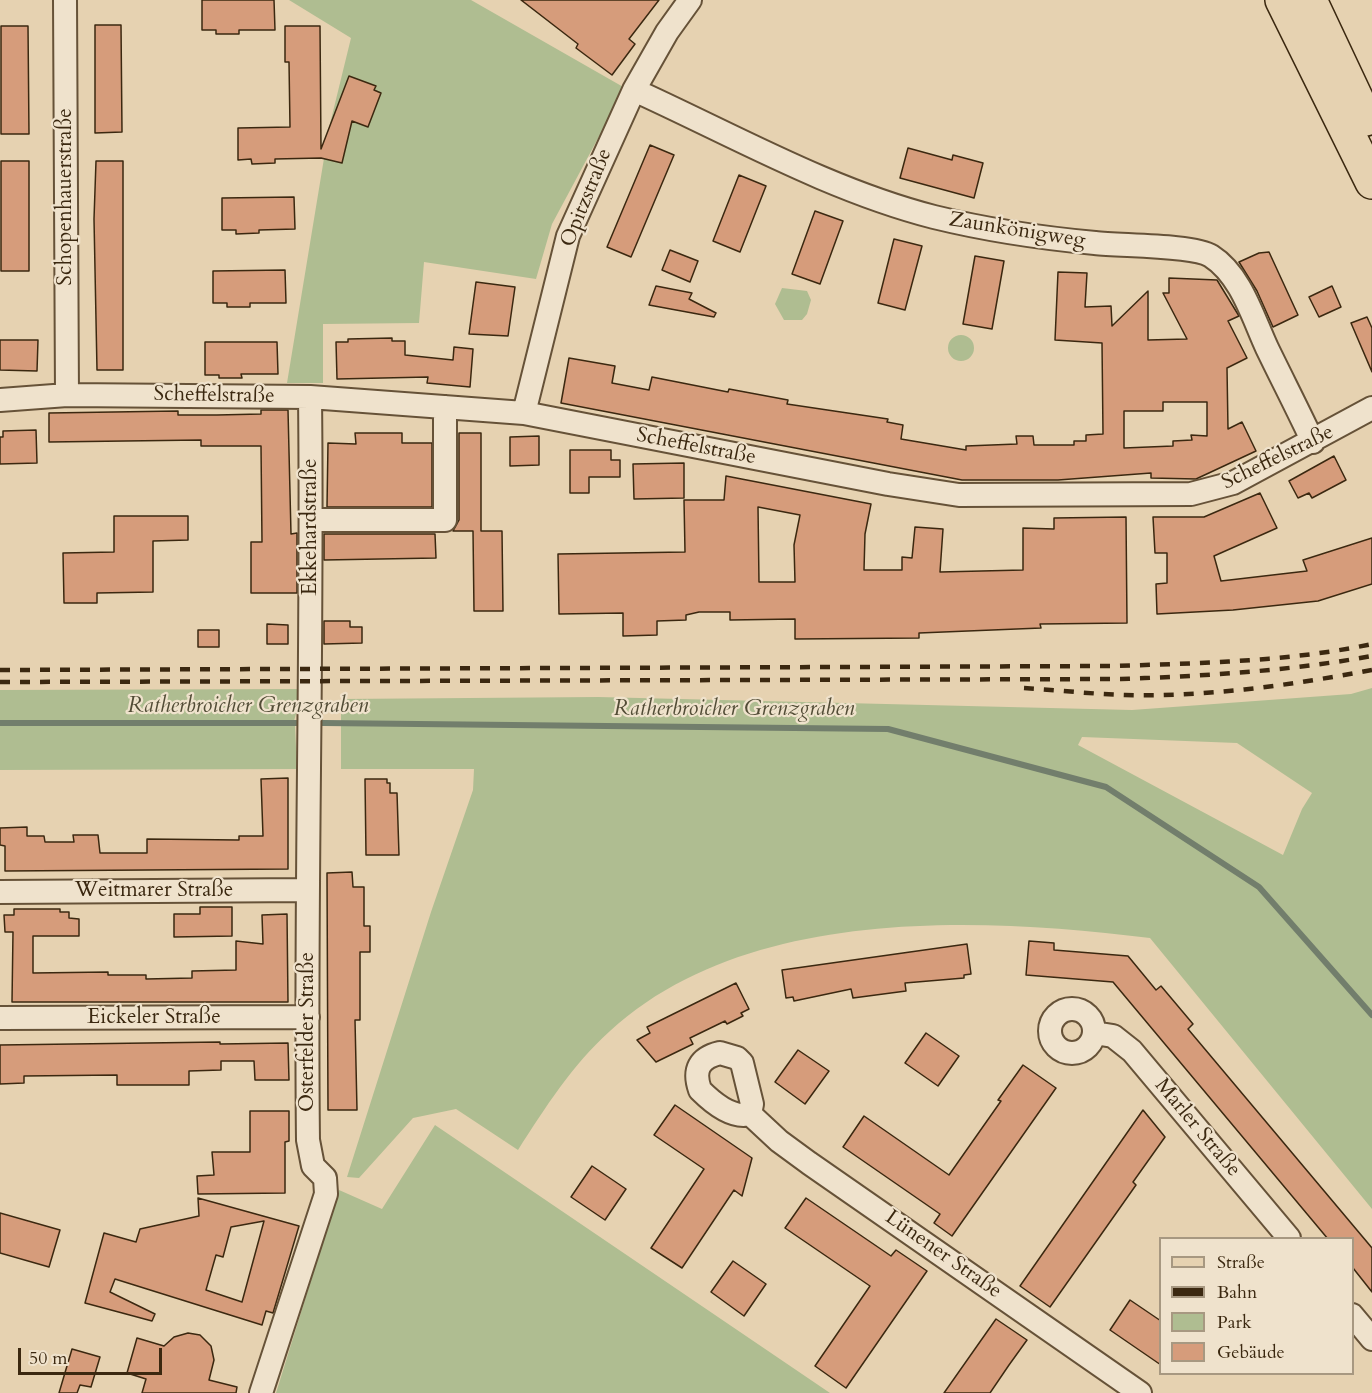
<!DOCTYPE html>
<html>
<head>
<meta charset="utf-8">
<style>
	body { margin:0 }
	#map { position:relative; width:1372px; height:1393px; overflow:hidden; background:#e6d2b1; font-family:Cardo,serif }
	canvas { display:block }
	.legend { position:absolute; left:1159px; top:1237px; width:195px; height:138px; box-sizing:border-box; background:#efe2cc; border:2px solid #a79881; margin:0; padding:8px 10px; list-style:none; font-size:18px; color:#3b2810 }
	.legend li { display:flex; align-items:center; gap:12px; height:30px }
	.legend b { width:30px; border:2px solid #a79881 }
	.scale { position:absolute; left:18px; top:1348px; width:144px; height:27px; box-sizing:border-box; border:3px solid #3b2810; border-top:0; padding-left:8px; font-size:18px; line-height:21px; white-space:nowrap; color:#3b2810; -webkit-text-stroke:4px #efe2cc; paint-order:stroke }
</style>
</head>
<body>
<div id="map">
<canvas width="1372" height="1393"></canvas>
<ul class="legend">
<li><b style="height:8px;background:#e6d2b1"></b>Straße</li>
<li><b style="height:8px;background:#3b2810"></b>Bahn</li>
<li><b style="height:16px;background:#afbd91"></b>Park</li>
<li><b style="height:16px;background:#d69c7b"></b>Gebäude</li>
</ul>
<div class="scale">50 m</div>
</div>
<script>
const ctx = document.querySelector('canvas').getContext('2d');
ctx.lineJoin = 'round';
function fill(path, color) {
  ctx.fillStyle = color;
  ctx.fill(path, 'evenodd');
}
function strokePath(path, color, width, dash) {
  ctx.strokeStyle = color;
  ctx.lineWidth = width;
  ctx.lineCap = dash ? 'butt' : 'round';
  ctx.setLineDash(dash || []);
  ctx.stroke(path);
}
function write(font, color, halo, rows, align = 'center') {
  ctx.font = font + ' Cardo,serif';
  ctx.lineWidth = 4.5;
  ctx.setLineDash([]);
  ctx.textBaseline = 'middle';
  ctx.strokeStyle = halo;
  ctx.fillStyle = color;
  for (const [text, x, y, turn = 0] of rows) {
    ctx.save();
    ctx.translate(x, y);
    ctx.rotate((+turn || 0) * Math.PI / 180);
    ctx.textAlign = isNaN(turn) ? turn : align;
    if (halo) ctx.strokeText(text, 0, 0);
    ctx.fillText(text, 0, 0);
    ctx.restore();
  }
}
const green = new Path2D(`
	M 289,0 L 471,0 L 625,88 L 552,224 L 536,279 L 424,262 L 419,323 L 323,324 L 323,383 L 287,383 L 329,128 L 351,38 Z
	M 782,288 L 807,291 L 811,300 L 807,314 L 802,320 L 784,320 L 775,304 Z
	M948 348a13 13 0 1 1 26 0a13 13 0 1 1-26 0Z
	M 1372,688 L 1372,1209 L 1150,938 C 978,917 747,906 610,1031 C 572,1065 545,1108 518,1150 L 456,1109 L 413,1118 L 359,1178 L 347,1177 L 431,912 L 473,790 L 474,769 L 341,769 L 341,699 L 598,697 L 1132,710 L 1351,694 ZM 1082,737 L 1237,743 L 1312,793 L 1302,809 L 1283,855 L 1078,745 Z
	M 303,689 L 294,721 L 0,721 L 0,690 Z
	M 0,725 L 295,725 L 297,769 L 0,770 Z
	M 435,1125 L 830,1393 L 276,1393 L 339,1190 L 382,1209 Z`);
const stream = new Path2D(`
	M 0,723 L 324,723 L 888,729 L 1106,787 L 1259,887 L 1372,1015`);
const building = new Path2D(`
	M 202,0 L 274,0 L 275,30 L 239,30 L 239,34 L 216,34 L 216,30 L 202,30 Z
	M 521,0 L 659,0 L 629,39 L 635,44 L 612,75 L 576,48 L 578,44 Z
	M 95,25 L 121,25 L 122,132 L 95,133 Z
	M 1,26 L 28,26 L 29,134 L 1,134 Z
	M 285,26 L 320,26 L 321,149 L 349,76 L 376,86 L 374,90 L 381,93 L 368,127 L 352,121 L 342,163 L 321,158 L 275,159 L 275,163 L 252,164 L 251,159 L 238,160 L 238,128 L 290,127 L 289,62 L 285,62 Z
	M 650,145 L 674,155 L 631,257 L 607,247 Z
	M 908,148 L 952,160 L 953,155 L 983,163 L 974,198 L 900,178 Z
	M 1,161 L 29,161 L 29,271 L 1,271 Z
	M 96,161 L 123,161 L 123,370 L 97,370 L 94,219 Z
	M 739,175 L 766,186 L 740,252 L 713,241 Z
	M 294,197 L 295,229 L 259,230 L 259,233 L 236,234 L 236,230 L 222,230 L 222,198 Z
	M 815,211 L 843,221 L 820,284 L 792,274 Z
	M 894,239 L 922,246 L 905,310 L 878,303 Z
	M 670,250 L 698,261 L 690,282 L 662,270 Z
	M 1269,252 L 1298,315 L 1273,327 L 1257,291 L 1239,262 L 1259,253 Z
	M 975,256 L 1004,261 L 992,329 L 963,324 Z
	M 285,270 L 286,303 L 250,303 L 250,307 L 227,307 L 227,303 L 213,303 L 213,271 Z
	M 1058,272 L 1087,273 L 1085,307 L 1111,306 L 1112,326 L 1148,291 L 1148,340 L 1187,339 L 1163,293 L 1169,293 L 1169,278 L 1217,280 L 1239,316 L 1228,321 L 1247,358 L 1227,368 L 1228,429 L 1242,422 L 1256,451 L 1196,479 L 1151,478 L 1151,473 L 1058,480 L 962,480 L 561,403 L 569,358 L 615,366 L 612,383 L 649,390 L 652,377 L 728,392 L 729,389 L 788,400 L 787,404 L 888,419 L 887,422 L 903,425 L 901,439 L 966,450 L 966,446 L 1017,444 L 1016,436 L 1033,436 L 1034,445 L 1074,445 L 1074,441 L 1086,441 L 1086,435 L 1103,434 L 1102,343 L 1055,340 ZM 1163,402 L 1207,402 L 1207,436 L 1191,435 L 1192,440 L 1173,441 L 1173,446 L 1124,448 L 1124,411 L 1163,411 Z
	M 476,282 L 515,287 L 508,336 L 469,334 Z
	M 656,286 L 692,293 L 689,299 L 716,313 L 714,317 L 649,305 Z
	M 1332,286 L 1341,307 L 1319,317 L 1309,297 Z
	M 1367,317 L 1372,328 L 1372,372 L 1351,323 Z
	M 392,338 L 392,341 L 405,341 L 405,355 L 453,360 L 454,347 L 473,349 L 470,387 L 427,383 L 428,377 L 337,379 L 336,342 L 348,342 L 348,339 Z
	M 0,340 L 38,340 L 37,371 L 0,370 Z
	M 205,342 L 277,342 L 278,374 L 241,374 L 242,378 L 219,378 L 219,375 L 205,375 Z
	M 261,410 L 288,410 L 291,534 L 297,533 L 297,593 L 251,593 L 251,542 L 262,542 L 261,446 L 201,446 L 201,440 L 49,442 L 49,413 L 178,411 L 178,415 L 217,415 L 261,414 Z
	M 36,430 L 37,463 L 0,464 L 0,437 L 3,437 L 3,431 Z
	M 355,433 L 402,433 L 402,443 L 432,443 L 432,507 L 327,507 L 328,443 L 356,444 Z
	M 459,433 L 481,433 L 481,531 L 502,531 L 503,611 L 474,611 L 473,531 L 453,531 L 459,520 Z
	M 539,436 L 539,465 L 510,466 L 510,437 Z
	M 570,450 L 611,450 L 611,460 L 620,460 L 620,477 L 589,477 L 589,493 L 570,493 Z
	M 1334,456 L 1346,480 L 1312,498 L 1309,493 L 1298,498 L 1289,481 Z
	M 684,463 L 684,498 L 634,499 L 633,464 Z
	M 726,476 L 871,504 L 865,534 L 864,570 L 902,570 L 902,557 L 912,558 L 915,527 L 943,529 L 940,572 L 1023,570 L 1023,528 L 1054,529 L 1054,518 L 1126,517 L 1127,623 L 1040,624 L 1041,628 L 919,633 L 919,638 L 795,639 L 795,619 L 730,620 L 730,612 L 699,612 L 686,615 L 686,620 L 657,621 L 657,635 L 623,636 L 623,613 L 559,614 L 558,554 L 685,552 L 684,500 L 724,500 ZM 758,507 L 800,515 L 794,545 L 795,582 L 759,582 Z
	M 1260,493 L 1277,528 L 1214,556 L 1221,581 L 1307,571 L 1303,560 L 1372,538 L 1372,584 L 1318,601 L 1233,610 L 1157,614 L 1156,584 L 1167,583 L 1167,553 L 1155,553 L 1153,517 L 1204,517 Z
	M 114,516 L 188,516 L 188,540 L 153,541 L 153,592 L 97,593 L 97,603 L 64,603 L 63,553 L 114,552 Z
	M 324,534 L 435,534 L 436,558 L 324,560 Z
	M 324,621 L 350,621 L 350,627 L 362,627 L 362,643 L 324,644 Z
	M 267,624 L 288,625 L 288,644 L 267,644 Z
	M 198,630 L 219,630 L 219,647 L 198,647 Z
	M 288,778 L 288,869 L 5,871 L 5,846 L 0,845 L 0,828 L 27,827 L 27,836 L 44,836 L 45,842 L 74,842 L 73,835 L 98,835 L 100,853 L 147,853 L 147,839 L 239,840 L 239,836 L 263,836 L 261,779 Z
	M 365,779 L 387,779 L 387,783 L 390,783 L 390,793 L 397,793 L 399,855 L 366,855 Z
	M 352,872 L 353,887 L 364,887 L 364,926 L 370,926 L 370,952 L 360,952 L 360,1020 L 355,1020 L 357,1110 L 328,1110 L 327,873 Z
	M 200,907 L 232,907 L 232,936 L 174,937 L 174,914 L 200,914 Z
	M 14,909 L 60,909 L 60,912 L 69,912 L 69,918 L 79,919 L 79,936 L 33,936 L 33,973 L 108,972 L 108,975 L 146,975 L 146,979 L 192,978 L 192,971 L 236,970 L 236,941 L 263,944 L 262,915 L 287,914 L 288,1002 L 12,1002 L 13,932 L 5,932 L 4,915 L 14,915 Z
	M 1029,941 L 1054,943 L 1054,950 L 1128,956 L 1156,990 L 1161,986 L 1193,1024 L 1188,1029 L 1372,1248 L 1372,1292 L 1353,1268 L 1353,1239 L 1328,1239 L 1113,982 L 1026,975 Z
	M 967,944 L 971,974 L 964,975 L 964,978 L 905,983 L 906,991 L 853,998 L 851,989 L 794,1001 L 793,997 L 786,998 L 782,970 Z
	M 736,983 L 749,1009 L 741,1013 L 743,1016 L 727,1024 L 725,1021 L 690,1038 L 693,1044 L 656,1062 L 637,1040 L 650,1033 L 647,1027 Z
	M 926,1033 L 959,1056 L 938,1086 L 905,1063 Z
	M 220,1042 L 220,1044 L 288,1043 L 289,1080 L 255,1080 L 254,1061 L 221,1061 L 221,1070 L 189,1071 L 189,1085 L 117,1085 L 117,1075 L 24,1076 L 24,1083 L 0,1084 L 0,1045 Z
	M 798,1050 L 829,1071 L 805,1104 L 775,1082 Z
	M 1023,1065 L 1056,1088 L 952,1236 L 934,1223 L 940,1214 L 843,1147 L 864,1116 L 949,1175 L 1001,1101 L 998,1100 Z
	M 675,1105 L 752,1158 L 742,1196 L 734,1190 L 682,1268 L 651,1248 L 704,1169 L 654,1135 Z
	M 1143,1110 L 1165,1137 L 1133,1182 L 1136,1185 L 1050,1307 L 1020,1286 Z
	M 250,1111 L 289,1111 L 289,1141 L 285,1142 L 285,1193 L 198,1194 L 197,1176 L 214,1175 L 212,1152 L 250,1152 Z
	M 592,1166 L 626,1189 L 605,1220 L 571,1197 Z
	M 198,1198 L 299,1226 L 273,1313 L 266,1311 L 262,1325 L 115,1279 L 110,1292 L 155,1314 L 152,1321 L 85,1303 L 104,1233 L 136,1242 L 140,1229 L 199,1216 ZM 264,1221 L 242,1302 L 206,1290 L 216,1255 L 223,1257 L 231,1227 Z
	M 806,1198 L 891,1256 L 896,1250 L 927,1271 L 846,1388 L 815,1366 L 870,1286 L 785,1228 Z
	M 0,1213 L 60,1230 L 49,1267 L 0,1253 Z
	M 733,1261 L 766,1284 L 744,1316 L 711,1292 Z
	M 1130,1300 L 1161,1321 L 1161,1365 L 1110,1330 Z
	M 996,1319 L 1027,1340 L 1009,1365 L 990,1393 L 944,1393 Z
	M 188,1333 L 200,1335 L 211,1346 L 214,1360 L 209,1380 L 237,1387 L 236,1393 L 142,1393 L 146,1379 L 127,1373 L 137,1338 L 164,1346 L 174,1337 Z
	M 72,1349 L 100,1357 L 91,1387 L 80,1385 L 77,1393 L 59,1393 Z`);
const minor = new Path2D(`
	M 65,0 L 67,395
	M 634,90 C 733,135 829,190 934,217 C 987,230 1041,238 1095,243 C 1120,246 1194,245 1211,256 C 1241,275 1253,318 1267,348 C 1282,379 1298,410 1313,442
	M 0,400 L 67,395 L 310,397 L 524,413 L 888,484 L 959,495 L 1191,494 L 1233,483 L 1372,408
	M 524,413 L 568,236 L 634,90 L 667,32 L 690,0
	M 312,520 L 445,520 L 445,407
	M 0,892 L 308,890
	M1050 1031a22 22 0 1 1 44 0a22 22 0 1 1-44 0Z
	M 0,1018 L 308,1017
	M 1094,1033 L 1113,1036 L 1132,1051 L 1289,1238
	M 720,1053 L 737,1058 L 742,1063 L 752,1104 L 750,1114 C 732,1119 712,1102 700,1090 C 693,1070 699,1058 720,1053 Z
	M 750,1114 L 779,1141 L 809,1163 L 1140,1393
	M 1352,1315 L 1372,1339
	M 261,1393 L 326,1194 L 325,1178 L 313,1166 L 308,1140 C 305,893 313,645 310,397`);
const primary = new Path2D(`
	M 1282,0 L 1372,182
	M 1310,0 L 1366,119`);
const rail = new Path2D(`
	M 0,670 L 1114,666 C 1200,663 1287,662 1372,644
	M 0,682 L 1121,679 C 1205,676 1289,671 1372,656
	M 1024,688 C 1057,690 1091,694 1125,695 C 1207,697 1292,685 1372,670`);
const streetNames = [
	["Schopenhauerstraße",66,197,-90],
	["Opitzstraße",587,198,-68],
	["Zaunkönigweg",1017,231,9],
	["Scheffelstraße",214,396,1],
	["Scheffelstraße",696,447,11],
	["Scheffelstraße",1278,458,-26],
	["Ekkehardstraße",311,527,-90],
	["Weitmarer Straße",154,891],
	["Eickeler Straße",154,1018],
	["Osterfelder Straße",308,1032,-90],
	["Marler Straße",1197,1128,50],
	["Lünener Straße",943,1255,35]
];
const waterNames = [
	["Ratherbroicher Grenzgraben",248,707],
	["Ratherbroicher Grenzgraben",734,710]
];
fill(green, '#afbd91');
strokePath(stream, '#727e6c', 6);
fill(building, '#d69c7b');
strokePath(building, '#3b2810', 1.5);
strokePath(minor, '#665238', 26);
strokePath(primary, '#3b2810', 36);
strokePath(minor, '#efe2cc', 22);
strokePath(primary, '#e6d2b1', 33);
strokePath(rail, '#3b2810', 4.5, [10, 10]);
write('21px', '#3b2810', '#efe2cc', streetNames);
write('italic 22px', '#524c36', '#efe2cc', waterNames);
</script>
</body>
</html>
